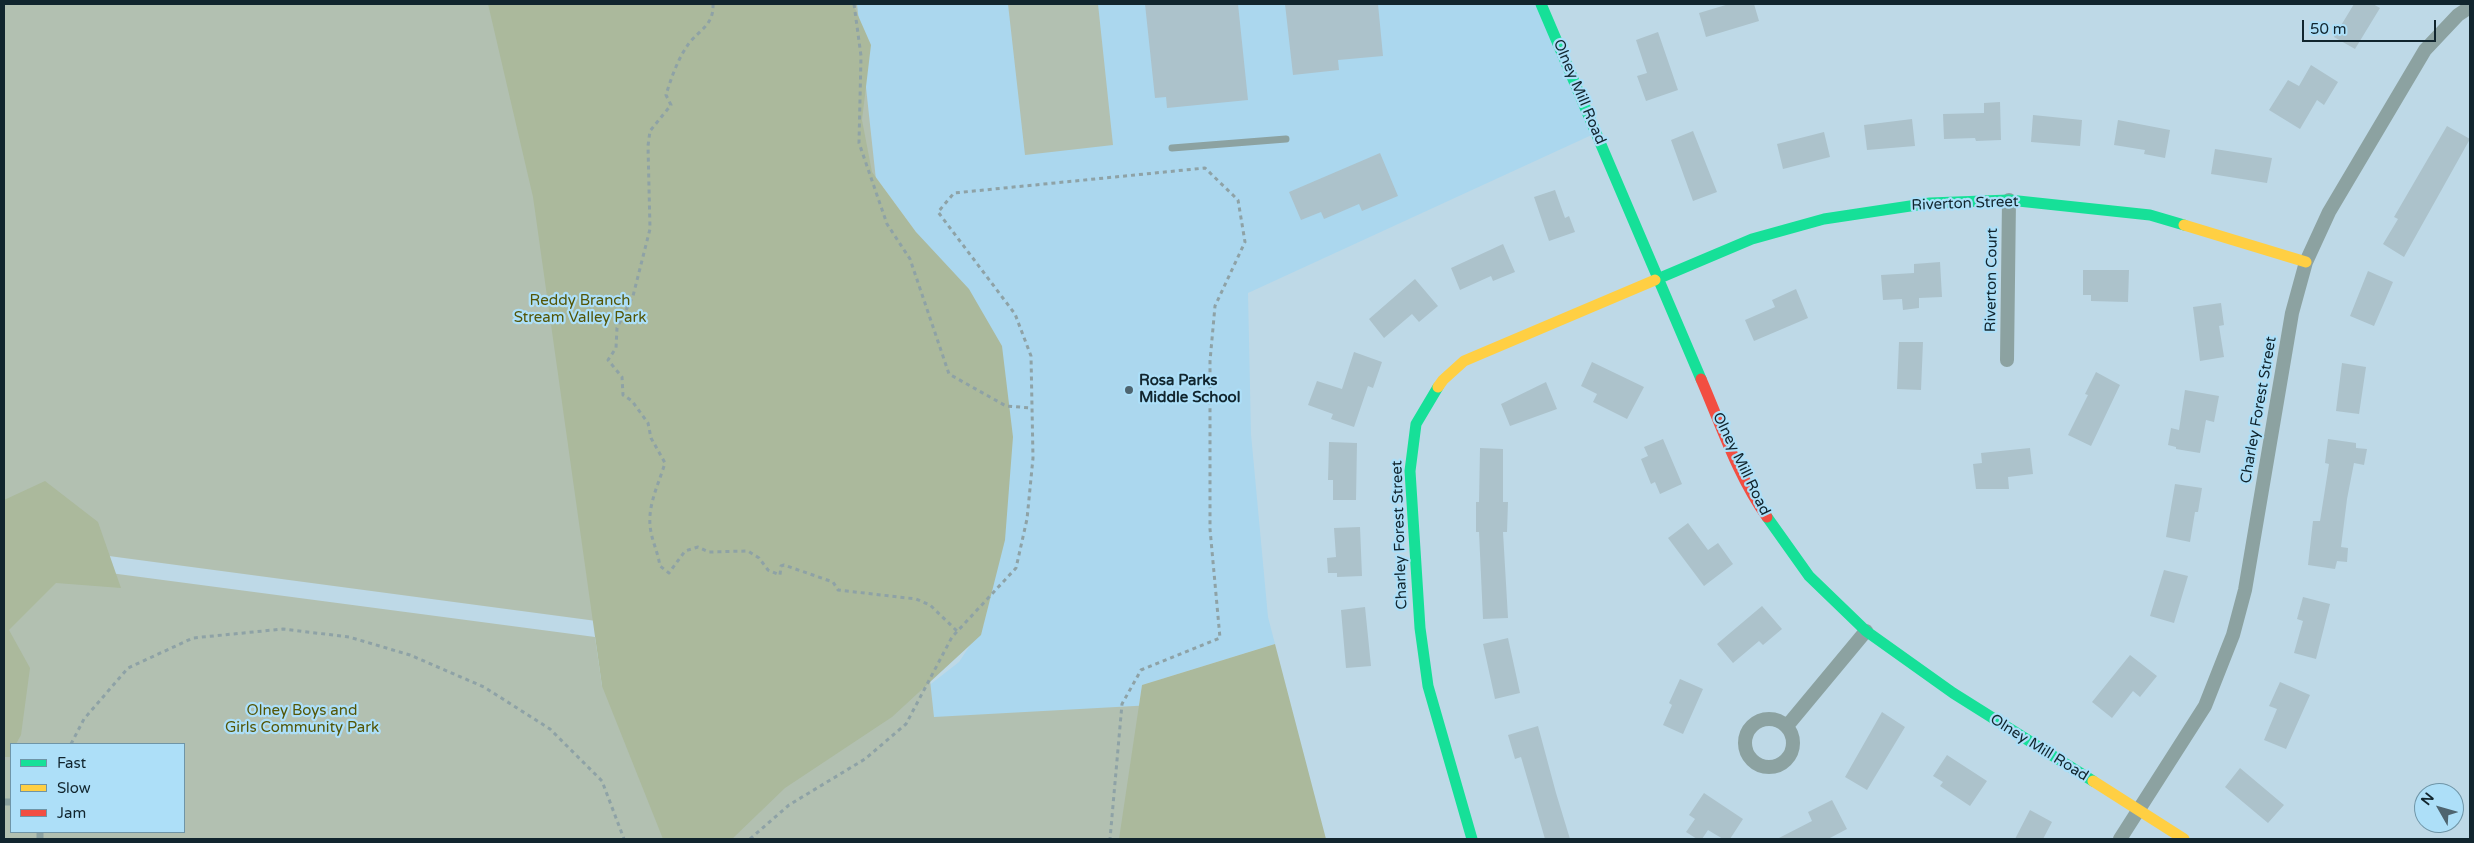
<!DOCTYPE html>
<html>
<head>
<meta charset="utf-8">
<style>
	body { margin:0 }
	#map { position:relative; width:2474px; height:843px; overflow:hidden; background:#bed9e7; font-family:"Varela Round",sans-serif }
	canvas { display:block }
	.frame { position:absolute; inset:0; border:5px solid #11252e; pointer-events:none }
	.legend { position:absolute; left:10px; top:743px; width:175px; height:90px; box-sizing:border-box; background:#addff8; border:1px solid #6f95a7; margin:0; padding:6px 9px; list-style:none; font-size:15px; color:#11252e }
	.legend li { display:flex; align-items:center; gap:10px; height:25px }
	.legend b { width:25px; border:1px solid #6f95a7 }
	.north { position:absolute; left:2414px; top:783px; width:50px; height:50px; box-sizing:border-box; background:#addff8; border:1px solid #6f95a7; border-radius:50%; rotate:308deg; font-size:14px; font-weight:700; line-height:20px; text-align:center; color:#11252e }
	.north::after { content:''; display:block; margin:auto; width:18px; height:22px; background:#4e646f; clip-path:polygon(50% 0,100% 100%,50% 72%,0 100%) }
	.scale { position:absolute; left:2302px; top:20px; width:134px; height:22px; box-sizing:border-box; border:2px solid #11252e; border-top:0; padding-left:6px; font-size:15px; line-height:18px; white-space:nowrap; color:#11252e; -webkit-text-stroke:4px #addff8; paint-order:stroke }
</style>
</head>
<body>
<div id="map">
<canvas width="2474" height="843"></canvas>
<div class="frame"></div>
<ul class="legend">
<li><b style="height:6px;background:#16e098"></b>Fast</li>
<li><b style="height:6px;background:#ffcf43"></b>Slow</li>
<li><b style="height:6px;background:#f24e42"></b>Jam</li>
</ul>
<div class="north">N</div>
<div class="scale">50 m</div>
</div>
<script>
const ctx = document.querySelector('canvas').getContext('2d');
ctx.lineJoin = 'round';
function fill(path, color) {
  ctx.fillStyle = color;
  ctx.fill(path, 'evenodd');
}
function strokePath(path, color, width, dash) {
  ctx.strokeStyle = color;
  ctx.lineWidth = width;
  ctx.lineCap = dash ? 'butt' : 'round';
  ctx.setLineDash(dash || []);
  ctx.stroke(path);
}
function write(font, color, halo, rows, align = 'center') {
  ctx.font = font + ' "Varela Round",sans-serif';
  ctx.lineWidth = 4.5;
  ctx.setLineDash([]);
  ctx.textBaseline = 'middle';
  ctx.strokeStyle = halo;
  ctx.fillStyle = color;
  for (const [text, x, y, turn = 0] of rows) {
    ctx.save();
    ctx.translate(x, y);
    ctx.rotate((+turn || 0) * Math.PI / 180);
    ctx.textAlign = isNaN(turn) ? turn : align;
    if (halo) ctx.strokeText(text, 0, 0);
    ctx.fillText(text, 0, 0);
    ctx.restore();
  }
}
const built = new Path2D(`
	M 853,4 L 1541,4 L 1596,133 L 1248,293 L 1251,434 L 1268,617 L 1275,644 L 1142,685 L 1119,839 L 732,839 L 959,662 L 984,624 L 916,232 L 872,172 Z`);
const green = new Path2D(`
	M 4,4 L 857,4 L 934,717 L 1280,698 L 1319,839 L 4,839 L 4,559 L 595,637 L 602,686 L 619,624 L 4,542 ZM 11,744 L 184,744 L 184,832 L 11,832 Z
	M 1008,4 L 1098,4 L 1113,145 L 1025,155 Z`);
const forest = new Path2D(`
	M 488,4 L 853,4 L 871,45 L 862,120 L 872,172 L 916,232 L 969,289 L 1002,346 L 1013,437 L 1005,540 L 981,635 L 892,717 L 785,788 L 732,839 L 663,839 L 602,686 L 533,197 Z
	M 45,481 L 98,522 L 121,588 L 56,583 L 9,630 L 30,668 L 21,735 L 16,744 L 11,744 L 10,757 L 4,757 L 4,500 Z
	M 1275,644 L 1326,839 L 1119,839 L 1142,685 Z`);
const building = new Path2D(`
	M 1145,4 L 1238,4 L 1248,100 L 1167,108 L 1166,97 L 1155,98 Z
	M 1285,4 L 1378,4 L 1383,56 L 1338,60 L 1339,70 L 1293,75 Z
	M 1729,4 L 1754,4 L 1759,21 L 1706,37 L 1699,13 Z
	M 2354,4 L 2373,4 L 2380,8 L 2355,49 L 2334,37 Z
	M 1658,32 L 1678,90 L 1646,101 L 1637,76 L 1647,73 L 1636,40 Z
	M 2311,65 L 2338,82 L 2324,105 L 2317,100 L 2300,129 L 2269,110 L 2288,80 L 2299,86 Z
	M 2000,102 L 2001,140 L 1976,141 L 1975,138 L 1944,139 L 1943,114 L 1984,113 L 1984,103 Z
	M 2033,115 L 2082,120 L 2080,146 L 2031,142 Z
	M 1912,119 L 1915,146 L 1867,150 L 1864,125 Z
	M 2118,120 L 2170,130 L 2165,158 L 2144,154 L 2145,150 L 2114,145 Z
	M 2447,126 L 2470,139 L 2404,257 L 2383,244 L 2398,219 L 2394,217 Z
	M 1693,131 L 1717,192 L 1693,201 L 1671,140 Z
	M 1824,132 L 1830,157 L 1783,169 L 1777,144 Z
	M 2215,149 L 2272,158 L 2267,183 L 2211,174 Z
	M 1380,153 L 1398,196 L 1362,211 L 1359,204 L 1324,219 L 1321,212 L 1301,220 L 1289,192 Z
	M 1555,190 L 1565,218 L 1569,216 L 1575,232 L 1549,241 L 1534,197 Z
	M 1503,244 L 1515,272 L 1493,281 L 1491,276 L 1460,290 L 1451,268 Z
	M 1940,262 L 1942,297 L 1919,298 L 1919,308 L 1903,310 L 1902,299 L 1883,300 L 1881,275 L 1914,273 L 1914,264 Z
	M 2083,270 L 2129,270 L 2128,302 L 2091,301 L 2091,295 L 2083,295 Z
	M 2368,271 L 2393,282 L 2374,326 L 2350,316 Z
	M 1415,279 L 1438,306 L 1419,322 L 1412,314 L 1384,338 L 1369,319 Z
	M 1796,289 L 1808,318 L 1754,341 L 1745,320 L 1775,307 L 1772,300 Z
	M 2221,303 L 2224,325 L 2219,326 L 2224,357 L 2200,361 L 2193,307 Z
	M 1899,342 L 1923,342 L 1921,390 L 1897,389 Z
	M 1354,352 L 1382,362 L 1373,388 L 1368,386 L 1354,427 L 1331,419 L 1333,414 L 1308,405 L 1317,381 L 1342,389 Z
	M 1592,362 L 1644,387 L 1627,419 L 1593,402 L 1597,394 L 1581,386 Z
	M 2342,363 L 2366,367 L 2359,414 L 2336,411 Z
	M 2096,372 L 2120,385 L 2091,446 L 2068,435 L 2088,395 L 2085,394 Z
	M 1546,382 L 1557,409 L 1510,426 L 1501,404 Z
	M 2185,390 L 2219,396 L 2214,422 L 2206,420 L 2200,453 L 2176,449 L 2176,447 L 2168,445 L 2171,428 L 2179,430 Z
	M 1663,439 L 1682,484 L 1660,494 L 1655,482 L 1651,484 L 1641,459 L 1648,456 L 1644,447 Z
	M 2328,439 L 2356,443 L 2356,448 L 2367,449 L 2364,465 L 2354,463 L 2347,499 L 2341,547 L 2348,548 L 2347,562 L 2337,561 L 2335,569 L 2308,565 L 2313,521 L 2320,521 L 2329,464 L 2325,463 Z
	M 1329,442 L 1357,443 L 1356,500 L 1333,500 L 1333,480 L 1328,480 Z
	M 1480,448 L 1503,449 L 1503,502 L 1508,502 L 1507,532 L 1503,532 L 1508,618 L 1483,619 L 1479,532 L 1476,532 L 1476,502 L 1479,502 Z
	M 2030,448 L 2033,474 L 2008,477 L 2009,489 L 1976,489 L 1973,464 L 1982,463 L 1981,453 Z
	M 2175,484 L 2202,488 L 2198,512 L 2195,512 L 2190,542 L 2166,537 Z
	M 1688,523 L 1708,550 L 1718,543 L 1733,564 L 1704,586 L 1668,538 Z
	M 1360,527 L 1362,576 L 1337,577 L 1337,573 L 1328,573 L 1327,558 L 1336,557 L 1334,528 Z
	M 2164,570 L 2188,576 L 2174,623 L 2150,616 Z
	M 2303,597 L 2330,604 L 2316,659 L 2294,653 L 2303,621 L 2297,619 Z
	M 1762,606 L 1782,629 L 1763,645 L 1759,641 L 1733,663 L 1717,644 Z
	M 1365,607 L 1371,666 L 1346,668 L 1341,610 Z
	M 1508,638 L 1520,693 L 1495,699 L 1483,644 Z
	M 2130,655 L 2157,676 L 2140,697 L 2133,691 L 2112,718 L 2092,702 Z
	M 1680,679 L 1703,689 L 1683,734 L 1663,725 L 1672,705 L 1669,703 Z
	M 2280,682 L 2310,695 L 2286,749 L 2264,740 L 2277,709 L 2269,706 Z
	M 1882,712 L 1905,727 L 1867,790 L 1845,777 Z
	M 1538,726 L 1556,793 L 1570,839 L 1545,839 L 1521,757 L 1515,759 L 1508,735 Z
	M 1947,755 L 1987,781 L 1970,806 L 1940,786 L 1943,782 L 1933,776 Z
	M 2240,768 L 2284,805 L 2268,823 L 2225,787 Z
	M 1704,793 L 1743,819 L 1730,839 L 1723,839 L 1708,830 L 1702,839 L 1697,839 L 1686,832 L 1695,819 L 1689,815 Z
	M 1832,800 L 1847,829 L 1828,839 L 1777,839 L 1812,821 L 1808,812 Z
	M 2030,810 L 2052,822 L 2043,839 L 2015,839 Z`);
const path = new Path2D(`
	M 713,4 C 714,24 701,29 690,42 C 679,56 671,78 666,95 L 671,105 L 650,131 L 648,146 L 650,229 L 633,296 L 617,328 L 616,348 L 608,360 L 622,377 L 623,395 L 632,401 L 648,423 L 651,438 L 665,463 C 658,486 646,508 651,532 C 653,543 658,553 660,566 L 669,573 L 685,551 L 698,547 L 709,552 L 748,551 L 759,558 L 768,570 L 780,575 L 781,566 L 784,565 L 833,582 L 838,590 L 916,599 L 930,605 L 957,631
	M 854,4 L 861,56 L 859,143 L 887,224 L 910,259 L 949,374 L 1006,406 L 1032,408
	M 71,744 L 84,719 L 128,668 L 193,638 L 283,629 L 349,637 L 410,655 L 484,687 L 550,729 L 602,781 L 624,839
	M 750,839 L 789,805 L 865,759 L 906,724 L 952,637 L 1016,568 L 1027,519 L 1033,458 L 1031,356 L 1015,314 L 938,212 L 954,193 L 1205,168 L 1238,200 L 1245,242 L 1215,306 L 1210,361 L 1210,529 L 1220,638 L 1141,670 L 1122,704 L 1110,839`);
const lane = new Path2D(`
	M 1172,148 L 1286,139
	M 4,802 L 11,802
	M 40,839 L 40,832`);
const street = new Path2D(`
	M 2007,360 L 2009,200
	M1745 743a24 24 0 1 1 48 0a24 24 0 1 1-48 0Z
	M 1787,726 L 1866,631
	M 2120,839 L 2205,706 L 2233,635 L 2245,590 L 2292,313 L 2306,262 L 2329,212 L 2425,50 L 2458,15 L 2470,7`);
const fast = new Path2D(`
	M 1541,4 L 1701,379
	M 1655,280 L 1752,239 L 1824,219 L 1930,203 L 2009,200 L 2150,215 L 2184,225
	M 1438,387 L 1416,424 L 1410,471 L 1420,628 L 1428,686 L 1472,839
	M 1767,517 L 1809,576 L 1866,631 L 1953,693 L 2093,781`);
const slow = new Path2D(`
	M 2184,225 L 2306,262
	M 1438,387 L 1443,380 L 1464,361 L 1655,280
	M 2093,781 L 2184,839`);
const jam = new Path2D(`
	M 1701,379 C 1721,425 1738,477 1767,517`);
const markers = [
	[1129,390,5,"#4e646f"]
];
const streetNames = [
	["Olney Mill Road",1579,92,67],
	["Riverton Street",1965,204,-2],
	["Riverton Court",1992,280,-89],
	["Charley Forest Street",2259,410,-80],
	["Olney Mill Road",1741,464,64],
	["Charley Forest Street",1400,535,-92],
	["Olney Mill Road",2039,748,32]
];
const parkNames = [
	["Reddy Branch",580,301],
	["Stream Valley Park",580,318],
	["Olney Boys and",302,711],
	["Girls Community Park",302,728]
];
const poiNames = [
	["Rosa Parks",1139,381],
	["Middle School",1139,398]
];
fill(built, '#abd7ee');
fill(green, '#b2c0b1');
fill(forest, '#abb99c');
fill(building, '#acc2cb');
strokePath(path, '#8ea2a6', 3, [4, 4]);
strokePath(lane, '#8ca2a1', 7);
strokePath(street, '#8ca2a1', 14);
strokePath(fast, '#16e098', 11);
strokePath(slow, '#ffcf43', 11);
strokePath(jam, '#f24e42', 11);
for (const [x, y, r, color] of markers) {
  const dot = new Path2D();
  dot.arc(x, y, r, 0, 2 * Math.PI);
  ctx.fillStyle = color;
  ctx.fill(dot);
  strokePath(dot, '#addff8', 2);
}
write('15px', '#11252e', '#addff8', streetNames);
write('15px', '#545506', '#addff8', parkNames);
write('bold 15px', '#11252e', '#addff8', poiNames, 'left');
</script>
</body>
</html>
